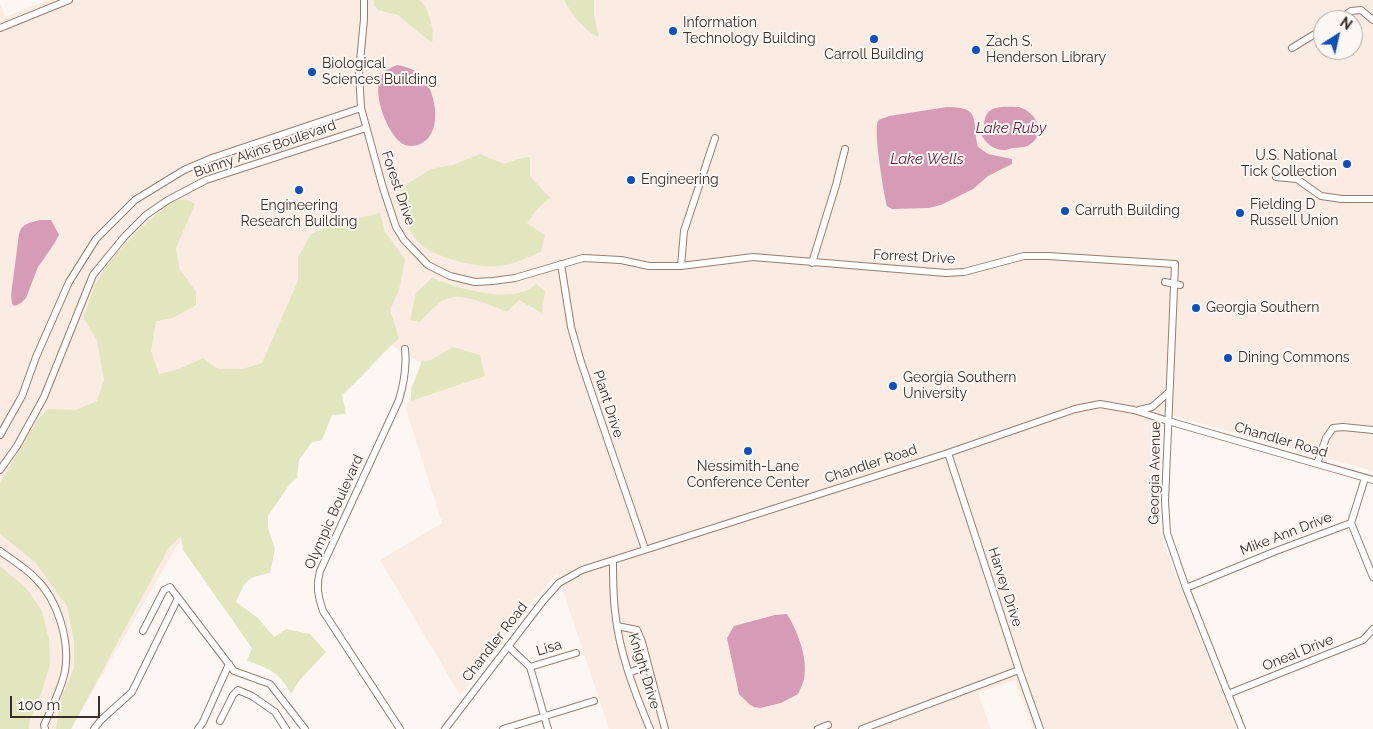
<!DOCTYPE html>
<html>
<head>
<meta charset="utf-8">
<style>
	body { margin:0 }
	#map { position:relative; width:1373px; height:729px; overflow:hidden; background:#fdf7f3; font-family:Raleway,sans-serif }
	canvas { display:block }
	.north { position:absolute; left:1313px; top:10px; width:50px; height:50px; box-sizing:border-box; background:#fdf7f3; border:1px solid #aea6a1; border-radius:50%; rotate:35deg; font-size:14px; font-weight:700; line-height:20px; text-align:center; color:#382d27 }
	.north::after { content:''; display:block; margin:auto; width:18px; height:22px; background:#0e4fba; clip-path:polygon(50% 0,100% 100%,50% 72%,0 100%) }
	.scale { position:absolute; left:10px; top:696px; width:90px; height:22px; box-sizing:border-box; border:2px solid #382d27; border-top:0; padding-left:6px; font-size:15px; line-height:18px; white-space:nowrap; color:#382d27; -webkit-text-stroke:4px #fdf7f3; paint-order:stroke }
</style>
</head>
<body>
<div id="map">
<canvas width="1373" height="729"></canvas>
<div class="north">N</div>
<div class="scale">100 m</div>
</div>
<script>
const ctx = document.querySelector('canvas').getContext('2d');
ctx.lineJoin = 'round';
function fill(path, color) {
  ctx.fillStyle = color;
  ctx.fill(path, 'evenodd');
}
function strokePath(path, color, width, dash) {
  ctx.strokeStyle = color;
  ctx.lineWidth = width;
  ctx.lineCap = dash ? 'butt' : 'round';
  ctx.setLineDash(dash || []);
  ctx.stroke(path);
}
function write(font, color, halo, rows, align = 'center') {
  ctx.font = font + ' Raleway,sans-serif';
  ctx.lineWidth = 4;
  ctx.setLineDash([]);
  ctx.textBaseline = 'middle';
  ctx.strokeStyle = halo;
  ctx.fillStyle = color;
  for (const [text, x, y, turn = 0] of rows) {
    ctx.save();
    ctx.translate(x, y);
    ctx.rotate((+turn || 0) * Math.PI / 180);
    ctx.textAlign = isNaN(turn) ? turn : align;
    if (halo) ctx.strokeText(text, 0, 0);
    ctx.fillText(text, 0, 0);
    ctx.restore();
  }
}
const built = new Path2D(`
	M 50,0 L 1373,0 L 1373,471 L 1163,413 L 1158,504 L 1158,521 L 1162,540 L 1236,729 L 1033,729 L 1015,680 L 978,693 L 991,729 L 609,729 L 557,573 L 543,589 L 460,695 L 380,560 L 442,523 L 406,409 L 421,363 L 348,320 L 177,546 L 71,729 L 0,729 L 0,3 L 5,17 ZM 1323,20 L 1353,20 L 1353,50 L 1323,50 Z`);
const green = new Path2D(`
	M 374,0 L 420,0 C 429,10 435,29 432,43 L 398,15 L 378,10 L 374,5 Z
	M 564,0 L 594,0 L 594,16 L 599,37 C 584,31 572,14 564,0 Z
	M 480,154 L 504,164 L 518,159 L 530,157 L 530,176 L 550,198 L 537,209 L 527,223 L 545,235 L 541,252 C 527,257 511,266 497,266 C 476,268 434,258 418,242 C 409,231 400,211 396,197 L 402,187 L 431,169 L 453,165 Z
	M 173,200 L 187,200 L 195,204 L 176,248 L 179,268 L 196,292 L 196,305 L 173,318 L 156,321 L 151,351 L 159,374 L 179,369 L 203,358 L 218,369 L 243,369 L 262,363 L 298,281 L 298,257 L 311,234 L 332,225 L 380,213 L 385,232 L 405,259 L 399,290 L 390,310 L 399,338 C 379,356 363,377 342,395 L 346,414 L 332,415 L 322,440 L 312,442 L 299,460 L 297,478 L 289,485 L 268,516 L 268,528 L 275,549 L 270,573 C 245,578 246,580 236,602 L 258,618 L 274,637 L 286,629 L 310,634 L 326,652 L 299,681 L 291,694 C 280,673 269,668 247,661 L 252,648 L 183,550 L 181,536 L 169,547 L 71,729 L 56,729 L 60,702 L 74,668 L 74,641 L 67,606 L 35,562 L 0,534 L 0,483 L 39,418 L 48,409 L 76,410 L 97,401 L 104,380 L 97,340 L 83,317 C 89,304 93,287 101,275 C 120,245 147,222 173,200 Z
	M 432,278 C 458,288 513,306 536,284 L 545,291 L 542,313 L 519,300 L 507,312 C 493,306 462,292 446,299 C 438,302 426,316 419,322 L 410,320 L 416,293 Z
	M 453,347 L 480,355 L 485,376 L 411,401 L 411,389 L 422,361 L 431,360 Z
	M 0,566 L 26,588 L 42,611 L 49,639 L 50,665 L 39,700 L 29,722 L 29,729 L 0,729 Z`);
const water = new Path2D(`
	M 397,65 C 404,66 416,70 421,75 C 437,92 444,136 418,145 C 412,147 404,146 400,142 C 386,130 369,88 384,72 C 387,69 393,67 397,65 Z
	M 947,107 C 983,107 971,121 978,147 L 988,154 L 1012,159 L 1012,164 L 988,176 L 973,189 L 941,205 L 929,208 L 892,209 L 887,206 C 884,194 873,130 878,121 C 881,118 885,118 889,116 Z
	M 1019,107 C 1036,112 1048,134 1029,145 C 1025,148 1019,147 1013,148 C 1011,148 1009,149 1006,150 C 995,151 985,143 981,134 C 985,129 983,125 985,119 C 988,104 1007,107 1019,107 Z
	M 40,220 L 51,220 L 59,235 L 54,244 L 38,267 L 26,298 L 21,303 L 15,306 L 12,304 L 11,295 L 19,234 C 22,223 30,223 40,220 Z
	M 787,614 C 798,632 808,658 804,679 C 803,684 800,689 798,694 L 781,703 L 760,708 L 754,707 L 749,704 L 739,694 L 727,638 L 734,626 L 775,615 Z`);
const minor = new Path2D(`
	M 364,0 L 364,19 L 359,72 L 361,108 L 383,188 L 396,227 L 404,240 L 428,265 L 450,276 L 475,282 L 493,281 L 515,278 L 583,258 L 621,260 L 649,266 L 681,266 L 753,257 L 946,273 L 964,272 L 1024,256 L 1048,256 L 1175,264 L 1165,501 L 1167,533 L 1186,588 L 1242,729
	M 1338,20 L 1351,11 L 1361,10 L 1373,20
	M 0,28 L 69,0
	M 1292,48 L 1323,29
	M 1276,177 L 1297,179 L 1321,196 L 1342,199 L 1373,199
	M 812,263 L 836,185 L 845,149
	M 561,264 L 571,327 L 581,362 L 645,549
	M 681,266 L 684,231 L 715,138
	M 1165,282 L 1180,285
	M 1139,410 L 1152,407 L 1169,392
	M 0,435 L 22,396 L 36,357 L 69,282 L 96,239 L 135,200 L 184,170 L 212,158 L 361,108
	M 948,453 L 1019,670 L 1040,729
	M 1317,464 L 1326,438 L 1333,428 L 1343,427 L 1373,430
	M 0,470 L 17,446 L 44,397 L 93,275 L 125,236 L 146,215 L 168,200 L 206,180 L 366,128
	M 1351,523 L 1373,577
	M 1351,523 L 1365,478
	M 0,551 C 12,560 26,568 36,579 C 58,600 70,641 65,671 C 61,690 52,707 44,725 L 45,729
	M 613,560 C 613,577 613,594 615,611 C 619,652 634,691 650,729
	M 1186,588 L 1276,551 L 1351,523
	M 617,626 L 637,630 L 642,642 L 665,729
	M 143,631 L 164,590 L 170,587 L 234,671 L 270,684 L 305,729
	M 508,646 L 530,667 L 548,729
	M 530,667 L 576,653
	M 629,673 L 648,665
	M 1228,694 L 1363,640 L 1373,629
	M 220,721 L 233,695 L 238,690 L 252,696 L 275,712 L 286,729
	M 94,729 L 101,720 L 132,692 L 178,598
	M 198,729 L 203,722 L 229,664
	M 400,729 L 323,611 C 318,596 316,587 320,571 L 399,400 C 404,383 407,367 405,349
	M 445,729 L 543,601 L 559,583 L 582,570 L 948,453 L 1075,409 L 1100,404 L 1134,410 L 1168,421 L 1373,480
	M 503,729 L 594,701
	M 818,729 L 828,725
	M 862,729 L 1019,670`);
const markers = [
	[673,31,5,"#0e4fba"],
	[874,39,5,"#0e4fba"],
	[976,50,5,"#0e4fba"],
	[312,72,5,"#0e4fba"],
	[1347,164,5,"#0e4fba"],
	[631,180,5,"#0e4fba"],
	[299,190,5,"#0e4fba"],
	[1065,211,5,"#0e4fba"],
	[1240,213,5,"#0e4fba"],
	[1196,308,5,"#0e4fba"],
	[1228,358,5,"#0e4fba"],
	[893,386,5,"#0e4fba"],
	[748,451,5,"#0e4fba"]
];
const poiNames = [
	["Information",683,23],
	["Technology Building",683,39],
	["Zach S.",986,42],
	["Henderson Library",986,58],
	["Carroll Building",874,55,"center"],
	["Biological",322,64],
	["Sciences Building",322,80],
	["U.S. National",1337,156,"right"],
	["Tick Collection",1337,172,"right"],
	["Engineering",641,180],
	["Fielding D",1250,205],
	["Russell Union",1250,221],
	["Engineering",299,206,"center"],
	["Research Building",299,222,"center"],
	["Carruth Building",1075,211],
	["Georgia Southern",1206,308],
	["Dining Commons",1238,358],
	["Georgia Southern",903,378],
	["University",903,394],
	["Nessimith-Lane",748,467,"center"],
	["Conference Center",748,483,"center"]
];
const streetNames = [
	["Bunny Akins Boulevard",265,149,-19],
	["Forest Drive",398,188,71],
	["Forrest Drive",914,257,3],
	["Plant Drive",608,404,72],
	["Chandler Road",1281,440,16],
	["Chandler Road",871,464,-18],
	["Georgia Avenue",1155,473,-89],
	["Olympic Boulevard",334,512,-66],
	["Mike Ann Drive",1286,534,-21],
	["Harvey Drive",1005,587,72],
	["Chandler Road",495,642,-52],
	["Lisa",549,648,-17],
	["Oneal Drive",1298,653,-22],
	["Knight Drive",644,671,73]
];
const waterNames = [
	["Lake Ruby",1011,128],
	["Lake Wells",927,159]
];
fill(built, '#faebe3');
fill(green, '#e1e6bf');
fill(water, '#d79cb5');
strokePath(minor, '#977d6d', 8);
strokePath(minor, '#fff', 6);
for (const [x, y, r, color] of markers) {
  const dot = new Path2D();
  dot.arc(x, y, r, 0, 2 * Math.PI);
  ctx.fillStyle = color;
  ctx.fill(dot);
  strokePath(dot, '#fdf7f3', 2);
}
write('14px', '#382d27', '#fdf7f3', poiNames, 'left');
write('14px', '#382d27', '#fdf7f3', streetNames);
write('italic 15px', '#631d42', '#fdf7f3', waterNames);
</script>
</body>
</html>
